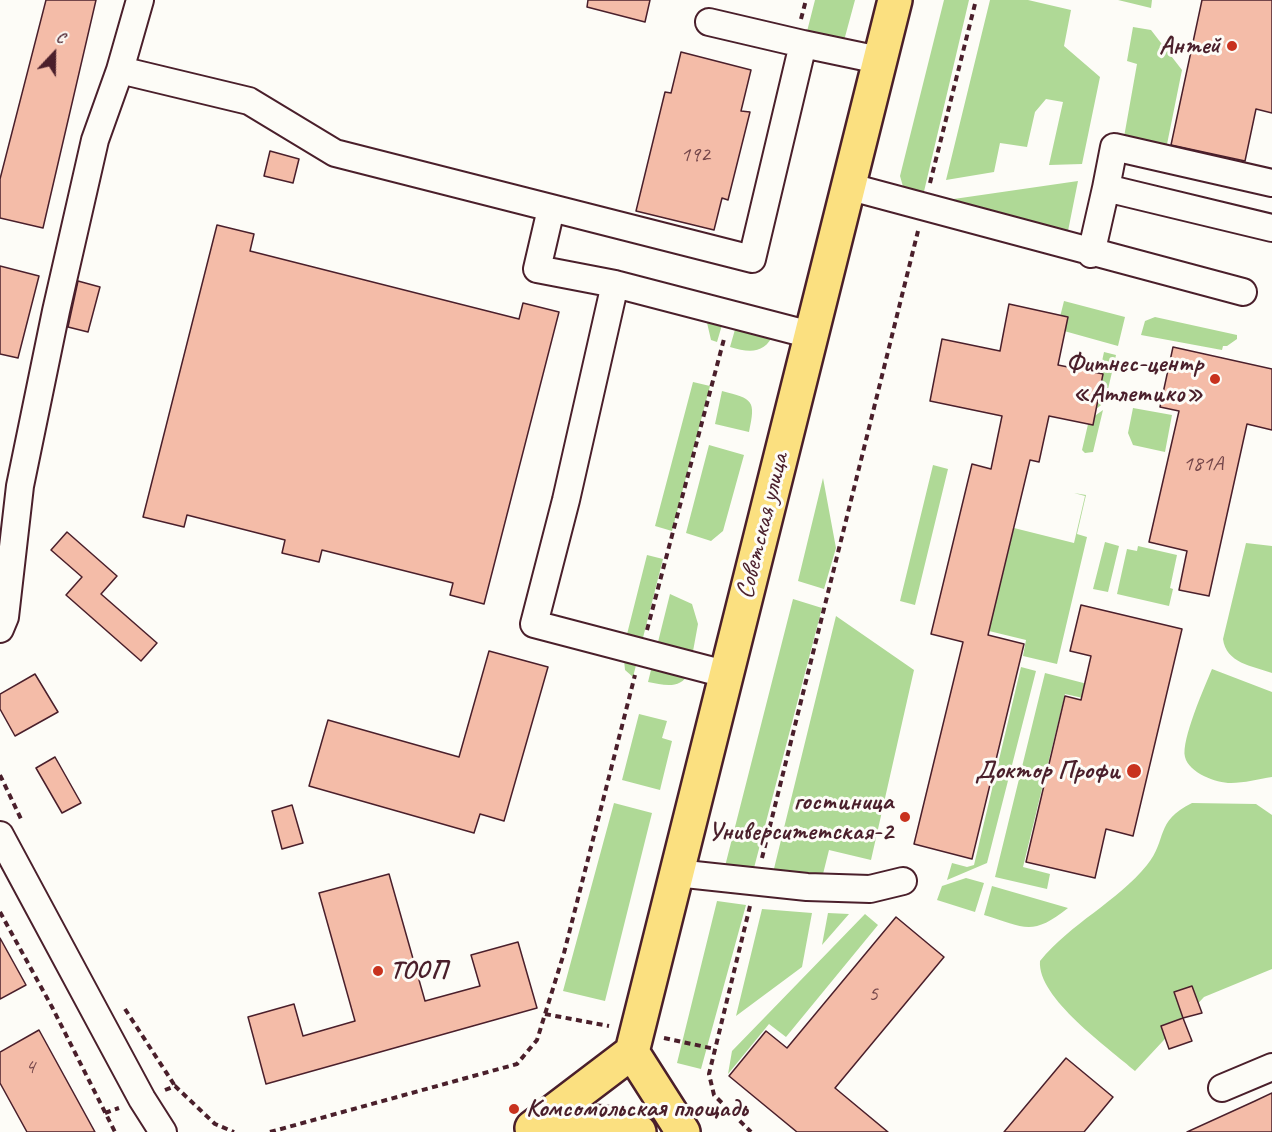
<!DOCTYPE html>
<html>
<head>
<meta charset="utf-8">
<style>
	body { margin:0 }
	#map { position:relative; width:1272px; height:1132px; overflow:hidden; background:#fdfcf7; font-family:Caveat,sans-serif }
	canvas { display:block }
	.north { position:absolute; left:24px; top:24px; width:60px; height:60px; -webkit-text-stroke:4px #fdfcf7; paint-order:stroke; rotate:22deg; font-size:16px; font-weight:700; line-height:24px; text-align:center; color:#4a1f2b }
	.north::after { content:''; display:block; margin:auto; width:21px; height:27px; background:#4a1f2b; clip-path:polygon(50% 0,100% 100%,50% 72%,0 100%) }
</style>
</head>
<body>
<div id="map">
<canvas width="1272" height="1132"></canvas>
<div class="north">С</div>
</div>
<script>
const ctx = document.querySelector('canvas').getContext('2d');
ctx.lineJoin = 'round';
function fill(path, color) {
  ctx.fillStyle = color;
  ctx.fill(path, 'evenodd');
}
function strokePath(path, color, width, dash) {
  ctx.strokeStyle = color;
  ctx.lineWidth = width;
  ctx.lineCap = dash ? 'butt' : 'round';
  ctx.setLineDash(dash || []);
  ctx.stroke(path);
}
function write(font, color, halo, rows, align = 'center') {
  ctx.font = font + ' Caveat,sans-serif';
  ctx.lineWidth = 6;
  ctx.setLineDash([]);
  ctx.textBaseline = 'middle';
  ctx.strokeStyle = halo;
  ctx.fillStyle = color;
  for (const [text, x, y, turn = 0] of rows) {
    ctx.save();
    ctx.translate(x, y);
    ctx.rotate((+turn || 0) * Math.PI / 180);
    ctx.textAlign = isNaN(turn) ? turn : align;
    if (halo) ctx.strokeText(text, 0, 0);
    ctx.fillText(text, 0, 0);
    ctx.restore();
  }
}
const green = new Path2D(`
	M 815,0 L 855,0 L 842,48 L 801,55 Z
	M 944,0 L 969,0 L 922,200 L 904,190 L 900,176 Z
	M 990,0 L 1028,0 L 1071,10 L 1064,46 L 1100,77 L 1082,164 L 1049,165 L 1063,102 L 1046,99 L 1035,112 L 1027,147 L 1000,143 L 994,172 L 946,180 Z
	M 1118,0 L 1152,0 L 1151,8 Z
	M 1133,27 L 1151,30 L 1182,70 L 1163,164 L 1121,154 L 1137,64 L 1127,61 Z
	M 1078,181 L 1068,231 L 940,201 Z
	M 1064,301 L 1125,317 L 1118,346 L 1057,329 Z
	M 727,308 L 717,342 L 711,340 L 705,314 Z
	M 740,312 L 774,333 C 765,354 750,353 730,347 Z
	M 1155,317 L 1237,335 L 1237,339 L 1227,346 L 1223,346 L 1222,350 L 1141,335 L 1145,321 Z
	M 1104,352 L 1116,355 L 1105,402 L 1091,413 Z
	M 693,382 L 710,386 L 672,531 L 655,526 Z
	M 722,391 C 753,399 756,400 749,432 L 715,424 Z
	M 1133,408 L 1172,415 L 1165,452 L 1133,445 L 1128,433 Z
	M 1103,410 L 1093,452 L 1085,453 L 1082,450 L 1089,420 Z
	M 709,445 L 744,455 L 723,531 L 711,541 L 686,533 Z
	M 933,465 L 948,469 L 915,605 L 900,601 Z
	M 823,478 L 836,548 L 824,589 L 798,581 Z
	M 1074,493 L 1086,495 L 1077,534 L 1087,537 L 1057,664 L 1023,656 L 1026,640 L 989,631 L 1014,528 L 1074,543 L 1085,496 Z
	M 1105,542 L 1119,546 L 1108,592 L 1093,589 Z
	M 1246,543 L 1272,546 L 1272,673 C 1252,666 1226,663 1223,639 Z
	M 1138,546 L 1177,555 L 1170,588 L 1173,589 L 1169,606 L 1117,594 L 1127,549 L 1137,551 Z
	M 647,555 L 663,559 L 633,677 L 625,670 L 623,650 Z
	M 670,594 L 692,604 L 698,624 L 689,673 C 680,690 664,685 648,682 Z
	M 793,599 L 822,608 L 749,887 L 721,882 Z
	M 836,616 L 914,670 L 871,860 L 829,850 L 818,894 L 769,889 Z
	M 1021,667 L 1036,671 L 987,863 L 947,880 L 952,863 L 967,867 L 974,865 Z
	M 1212,669 L 1272,692 L 1272,777 C 1259,779 1244,783 1231,783 C 1216,783 1189,773 1185,757 C 1181,740 1205,686 1212,669 Z
	M 1045,673 L 1095,686 L 1092,700 L 1065,694 L 1023,867 L 1050,874 L 1047,889 L 995,877 Z
	M 639,714 L 667,721 L 662,738 L 672,741 L 660,790 L 622,780 Z
	M 614,803 L 652,813 L 605,1001 L 563,991 Z
	M 1192,803 L 1256,804 L 1272,815 L 1272,969 L 1204,997 L 1135,1071 C 1109,1048 1037,998 1040,961 C 1071,923 1117,902 1147,865 C 1168,839 1154,822 1192,803 Z
	M 966,878 L 984,883 L 975,912 L 937,900 L 942,886 Z
	M 992,886 L 1068,908 C 1032,937 1024,927 984,915 Z
	M 717,901 L 746,905 L 701,1069 L 677,1063 Z
	M 762,909 L 812,913 L 802,967 L 736,1016 Z
	M 828,913 L 849,914 L 822,945 Z
	M 865,914 L 878,925 L 786,1037 L 769,1024 L 728,1074 L 732,1051 Z`);
const building = new Path2D(`
	M 46,0 L 96,0 L 43,228 L 0,218 L 0,179 Z
	M 588,0 L 650,0 L 645,22 L 587,7 Z
	M 1202,0 L 1272,0 L 1272,113 L 1256,109 L 1245,161 L 1171,145 Z
	M 681,52 L 751,70 L 741,111 L 750,112 L 728,200 L 722,198 L 714,230 L 636,211 L 665,92 L 671,93 Z
	M 270,151 L 299,159 L 293,183 L 264,176 Z
	M 217,225 L 254,234 L 250,251 L 519,319 L 523,303 L 559,312 L 484,604 L 450,595 L 453,583 L 322,550 L 319,562 L 282,553 L 285,540 L 187,515 L 184,527 L 143,517 Z
	M 0,266 L 39,276 L 18,358 L 0,354 Z
	M 78,281 L 100,287 L 88,332 L 68,327 Z
	M 1009,304 L 1068,317 L 1058,365 L 1103,374 L 1093,425 L 1049,416 L 1039,462 L 1030,460 L 988,635 L 1024,644 L 972,859 L 914,844 L 963,642 L 931,634 L 972,464 L 991,469 L 1002,416 L 930,401 L 942,339 L 1000,351 Z
	M 1173,347 L 1272,369 L 1272,430 L 1247,424 L 1209,596 L 1179,590 L 1187,551 L 1149,542 L 1179,411 L 1160,407 Z
	M 67,532 L 117,576 L 101,594 L 157,643 L 141,661 L 66,595 L 82,577 L 51,550 Z
	M 1081,605 L 1182,629 L 1133,836 L 1106,829 L 1095,878 L 1026,862 L 1065,696 L 1081,700 L 1091,656 L 1070,651 Z
	M 489,651 L 548,667 L 504,821 L 480,814 L 474,833 L 309,786 L 328,720 L 459,757 Z
	M 35,674 L 58,712 L 15,736 L 0,709 L 0,694 Z
	M 55,757 L 81,803 L 62,813 L 36,768 Z
	M 292,805 L 303,843 L 282,849 L 272,811 Z
	M 389,874 L 425,1001 L 480,986 L 471,955 L 518,942 L 537,1008 L 266,1084 L 248,1017 L 294,1004 L 303,1036 L 355,1021 L 319,893 Z
	M 896,917 L 944,957 L 835,1088 L 888,1132 L 797,1132 L 729,1076 L 766,1031 L 787,1048 Z
	M 0,938 L 26,985 L 0,999 Z
	M 1192,986 L 1202,1013 L 1183,1018 L 1174,992 Z
	M 1183,1018 L 1192,1041 L 1169,1049 L 1161,1026 Z
	M 39,1030 L 95,1132 L 27,1132 L 0,1083 L 0,1052 Z
	M 1066,1058 L 1113,1097 L 1084,1132 L 1004,1132 Z
	M 1272,1093 L 1272,1132 L 1187,1132 L 1255,1101 Z`);
const path = new Path2D(`
	M 801,19 L 806,0
	M 930,183 L 976,0
	M 647,630 L 724,339
	M 0,775 L 22,821
	M 762,858 L 918,231
	M 750,906 L 709,1074 L 714,1095 L 751,1132
	M 0,912 L 52,1007 L 115,1132
	M 125,1009 L 175,1086
	M 545,1014 L 609,1026
	M 664,1038 L 715,1049
	M 165,1090 L 175,1086 L 215,1124 L 234,1132
	M 105,1113 L 119,1108
	M 270,1132 L 517,1064 L 537,1040 L 564,953 L 635,675`);
const minor = new Path2D(`
	M 709,22 L 803,44
	M 120,70 L 140,0
	M 847,186 L 1243,292
	M 1106,188 L 1114,147 L 1272,183
	M 551,209 L 537,269 L 615,284
	M 1091,254 L 1106,188 L 1272,228
	M 0,629 L 5,617 L 20,486 L 56,311 L 95,140 L 120,70 L 249,101 L 335,153 L 752,259 L 803,44 L 879,60
	M 725,674 L 534,624 L 566,500 L 615,284 L 811,335
	M 0,835 L 142,1099 L 163,1132
	M 676,873 L 807,887 L 870,889 L 903,881
	M 1222,1088 L 1272,1067`);
const major = new Path2D(`
	M 632,1052 L 895,0
	M 632,1052 L 683,1132
	M 535,1127 C 571,1121 605,1118 639,1132
	M 532,1128 L 632,1052`);
const markers = [
	[1232,46,6,"#c8321e"],
	[1215,379,6,"#c8321e"],
	[1134,771,8,"#c8321e"],
	[905,817,6,"#c8321e"],
	[378,971,6,"#c8321e"],
	[514,1109,6,"#c8321e"]
];
const numberNames = [
	["192",695,155],
	["181А",1203,464],
	["5",873,994],
	["4",30,1067]
];
const poiNames = [
	["Антей",1220,46],
	["Фитнес-центр",1203,364],
	["«Атлетико»",1203,394],
	["Доктор Профи",1120,771],
	["гостиница",893,802],
	["Университетская-2",893,832],
	["ТООП",390,971,"left"],
	["Комсомольская площадь",526,1109,"left"]
];
const streetNames = [
	["Советская улица",763,526,-76]
];
fill(green, '#afd996');
fill(building, '#f4bca8');
strokePath(building, '#4a1f2b', 1.5);
strokePath(minor, '#4a1f2b', 30);
strokePath(major, '#4a1f2b', 38);
strokePath(path, '#4a1f2b', 4, [6, 4.5]);
strokePath(minor, '#fdfcf7', 26);
strokePath(major, '#fbe080', 33);
for (const [x, y, r, color] of markers) {
  const dot = new Path2D();
  dot.arc(x, y, r, 0, 2 * Math.PI);
  ctx.fillStyle = color;
  ctx.fill(dot);
  strokePath(dot, '#fdfcf7', 2);
}
write('22px', '#74464a', null, numberNames);
write('bold 26px', '#4a1f2b', '#fdfcf7', poiNames, 'right');
write('26px', '#4a1f2b', '#fdfcf7', streetNames);
</script>
</body>
</html>
